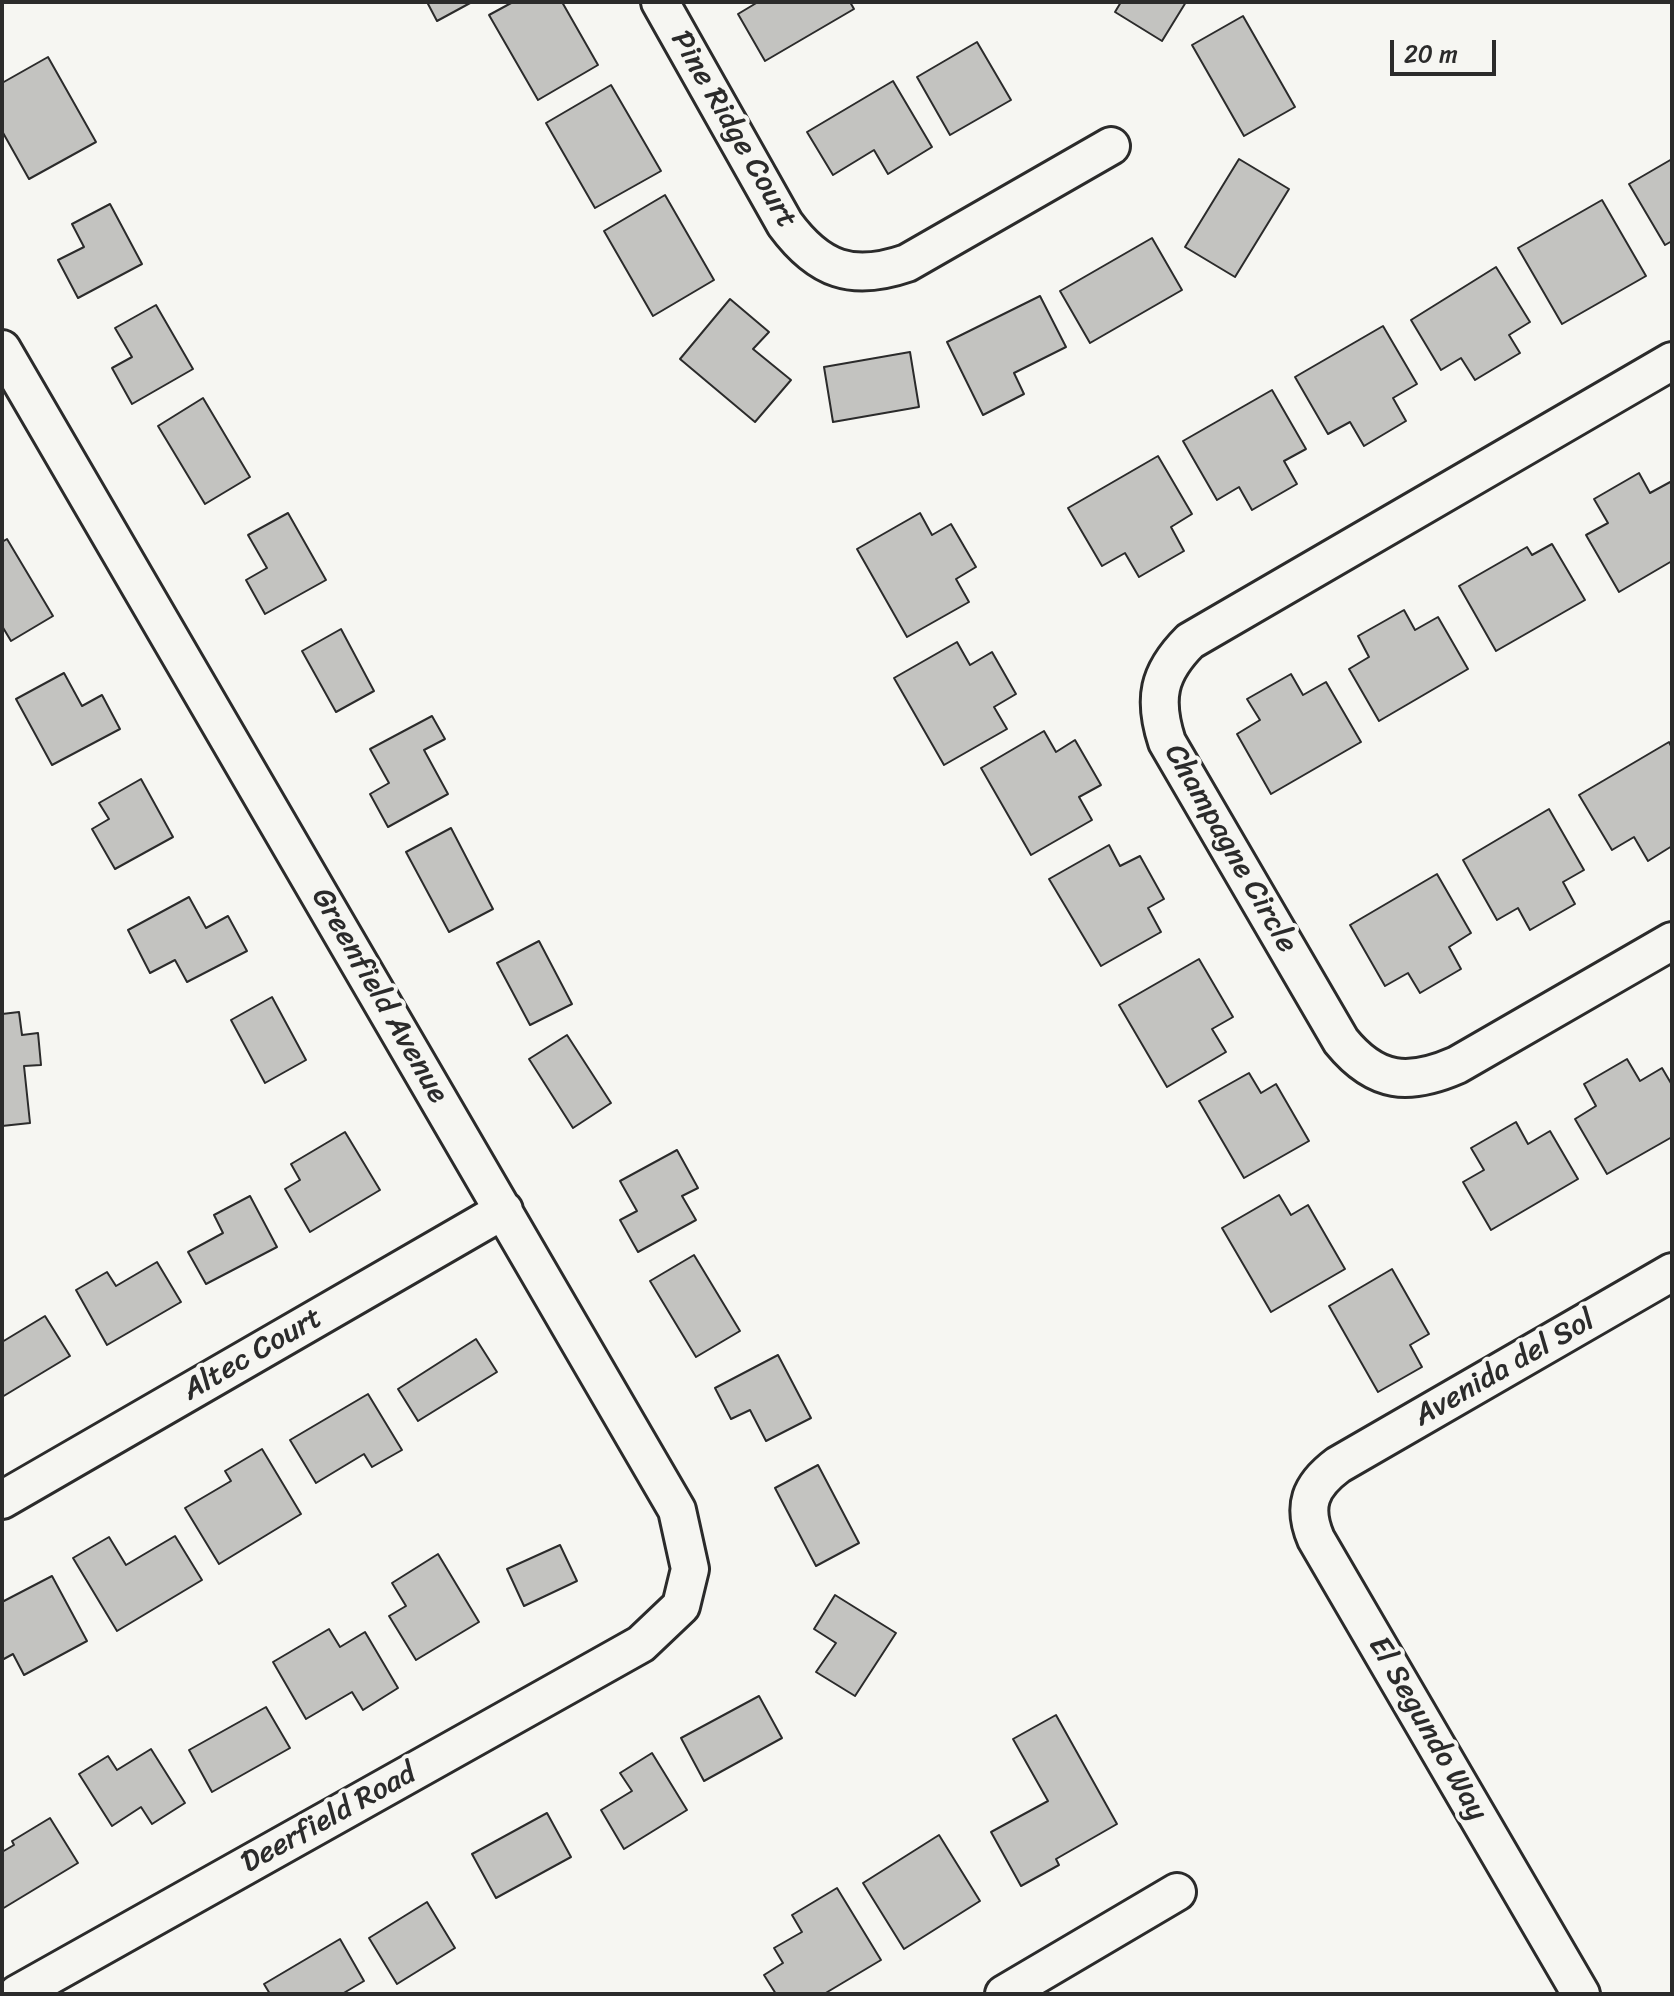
<!DOCTYPE html>
<html>
<head>
<meta charset="utf-8">
<style>
	body { margin:0 }
	#map { position:relative; width:1674px; height:1996px; overflow:hidden; background:#f6f6f2; font-family:Sriracha,sans-serif }
	canvas { display:block }
	.frame { position:absolute; inset:0; border:4px solid #2b2b2b; pointer-events:none }
	.scale { position:absolute; left:1390px; top:40px; width:106px; height:36px; box-sizing:border-box; border:4px solid #2b2b2b; border-top:0; padding-left:10px; font-size:24px; line-height:28px; white-space:nowrap; color:#2b2b2b; -webkit-text-stroke:6px #f6f6f2; paint-order:stroke }
</style>
</head>
<body>
<div id="map">
<canvas width="1674" height="1996"></canvas>
<div class="frame"></div>
<div class="scale">20 m</div>
</div>
<script>
const ctx = document.querySelector('canvas').getContext('2d');
ctx.lineJoin = 'round';
function fill(path, color) {
  ctx.fillStyle = color;
  ctx.fill(path, 'evenodd');
}
function strokePath(path, color, width, dash) {
  ctx.strokeStyle = color;
  ctx.lineWidth = width;
  ctx.lineCap = dash ? 'butt' : 'round';
  ctx.setLineDash(dash || []);
  ctx.stroke(path);
}
function write(font, color, halo, rows, align = 'center') {
  ctx.font = font + ' Sriracha,sans-serif';
  ctx.lineWidth = 8;
  ctx.setLineDash([]);
  ctx.textBaseline = 'middle';
  ctx.strokeStyle = halo;
  ctx.fillStyle = color;
  for (const [text, x, y, turn = 0] of rows) {
    ctx.save();
    ctx.translate(x, y);
    ctx.rotate((+turn || 0) * Math.PI / 180);
    ctx.textAlign = isNaN(turn) ? turn : align;
    if (halo) ctx.strokeText(text, 0, 0);
    ctx.fillText(text, 0, 0);
    ctx.restore();
  }
}
const building = new Path2D(`
	M 427,2 L 472,2 L 437,21 Z
	M 513,2 L 562,2 L 598,65 L 538,100 L 489,15 Z
	M 758,2 L 850,2 L 854,9 L 765,61 L 738,14 Z
	M 1121,2 L 1186,2 L 1162,41 L 1115,12 Z
	M 1243,16 L 1295,107 L 1244,136 L 1192,45 Z
	M 977,42 L 1011,100 L 950,135 L 917,77 Z
	M 48,57 L 96,142 L 29,179 L 2,131 L 2,83 Z
	M 893,81 L 932,147 L 888,174 L 874,150 L 833,175 L 807,132 Z
	M 611,85 L 661,171 L 595,208 L 546,123 Z
	M 1239,159 L 1289,189 L 1235,277 L 1185,247 Z
	M 1672,159 L 1672,241 L 1665,245 L 1629,184 Z
	M 665,195 L 714,280 L 653,316 L 604,231 Z
	M 1602,200 L 1646,276 L 1562,324 L 1518,248 Z
	M 110,204 L 142,264 L 78,298 L 58,260 L 84,247 L 72,224 Z
	M 1152,238 L 1182,290 L 1090,343 L 1060,291 Z
	M 1496,267 L 1530,322 L 1509,335 L 1520,353 L 1475,380 L 1461,358 L 1441,370 L 1411,320 Z
	M 1040,296 L 1066,347 L 1014,373 L 1024,394 L 983,415 L 947,342 Z
	M 730,299 L 769,332 L 753,349 L 791,380 L 755,422 L 680,359 Z
	M 156,305 L 193,369 L 132,404 L 112,368 L 132,357 L 115,328 Z
	M 1383,326 L 1417,384 L 1393,398 L 1406,421 L 1364,446 L 1350,422 L 1328,434 L 1295,377 Z
	M 910,352 L 919,407 L 833,422 L 824,367 Z
	M 1272,390 L 1306,449 L 1284,461 L 1297,484 L 1252,510 L 1239,487 L 1217,500 L 1183,441 Z
	M 203,398 L 250,477 L 205,504 L 158,426 Z
	M 1158,456 L 1192,514 L 1171,527 L 1184,551 L 1139,577 L 1125,553 L 1102,566 L 1068,508 Z
	M 1639,473 L 1650,493 L 1672,481 L 1672,561 L 1619,592 L 1586,535 L 1608,523 L 1594,499 Z
	M 288,513 L 326,580 L 265,614 L 246,580 L 267,568 L 248,535 Z
	M 920,513 L 932,535 L 951,524 L 976,567 L 956,579 L 969,602 L 907,637 L 857,549 Z
	M 7,539 L 53,616 L 11,641 L 2,626 L 2,542 Z
	M 1552,544 L 1585,600 L 1496,651 L 1459,586 L 1527,547 L 1532,555 Z
	M 1404,610 L 1415,630 L 1438,617 L 1468,669 L 1379,721 L 1349,669 L 1369,657 L 1358,636 Z
	M 341,629 L 374,691 L 336,712 L 302,651 Z
	M 957,642 L 970,665 L 992,652 L 1016,694 L 994,707 L 1007,729 L 944,765 L 894,678 Z
	M 64,673 L 82,706 L 102,695 L 120,729 L 52,765 L 16,699 Z
	M 1291,674 L 1303,695 L 1326,682 L 1361,742 L 1271,794 L 1237,734 L 1260,720 L 1247,699 Z
	M 432,716 L 445,739 L 424,750 L 448,794 L 388,827 L 370,794 L 389,783 L 370,749 Z
	M 1044,731 L 1056,752 L 1075,740 L 1101,785 L 1079,797 L 1092,820 L 1031,855 L 981,768 Z
	M 1669,742 L 1672,748 L 1672,846 L 1648,861 L 1634,837 L 1612,850 L 1579,795 Z
	M 141,779 L 173,837 L 115,869 L 92,829 L 109,819 L 99,803 Z
	M 1549,809 L 1584,870 L 1563,882 L 1575,904 L 1530,930 L 1518,908 L 1497,920 L 1463,860 Z
	M 451,828 L 493,909 L 449,932 L 406,852 Z
	M 1109,845 L 1120,866 L 1140,856 L 1164,899 L 1148,908 L 1161,932 L 1101,966 L 1049,879 Z
	M 1437,874 L 1471,933 L 1449,947 L 1461,969 L 1420,993 L 1408,973 L 1385,986 L 1350,925 Z
	M 189,897 L 206,928 L 228,916 L 247,951 L 187,982 L 175,960 L 150,973 L 128,930 Z
	M 539,941 L 572,1004 L 530,1025 L 497,963 Z
	M 1199,959 L 1233,1017 L 1212,1029 L 1226,1052 L 1167,1087 L 1119,1005 Z
	M 272,997 L 306,1060 L 265,1083 L 231,1020 Z
	M 19,1012 L 22,1035 L 38,1033 L 41,1065 L 24,1066 L 30,1123 L 2,1126 L 2,1014 Z
	M 567,1035 L 611,1103 L 573,1128 L 529,1059 Z
	M 1627,1059 L 1640,1081 L 1662,1068 L 1672,1085 L 1672,1137 L 1607,1174 L 1575,1119 L 1596,1106 L 1584,1084 Z
	M 1249,1073 L 1261,1093 L 1276,1084 L 1309,1141 L 1244,1178 L 1199,1101 Z
	M 1516,1122 L 1528,1144 L 1550,1131 L 1578,1179 L 1491,1230 L 1463,1182 L 1484,1170 L 1471,1148 Z
	M 345,1132 L 380,1190 L 310,1232 L 285,1189 L 300,1180 L 291,1164 Z
	M 677,1150 L 698,1188 L 682,1196 L 696,1220 L 638,1252 L 620,1220 L 637,1211 L 620,1181 Z
	M 1279,1195 L 1291,1215 L 1308,1205 L 1345,1269 L 1271,1312 L 1222,1228 Z
	M 250,1196 L 277,1247 L 206,1284 L 188,1252 L 223,1233 L 214,1215 Z
	M 694,1255 L 740,1331 L 696,1357 L 650,1281 Z
	M 157,1262 L 181,1302 L 107,1345 L 76,1290 L 107,1272 L 116,1286 Z
	M 1392,1269 L 1429,1334 L 1410,1345 L 1422,1367 L 1378,1392 L 1329,1306 Z
	M 45,1316 L 70,1356 L 2,1397 L 2,1342 Z
	M 476,1339 L 497,1372 L 418,1421 L 398,1389 Z
	M 778,1355 L 811,1418 L 766,1441 L 750,1410 L 731,1419 L 715,1388 Z
	M 368,1394 L 402,1450 L 372,1467 L 364,1454 L 316,1483 L 290,1440 Z
	M 262,1449 L 301,1514 L 219,1564 L 185,1508 L 231,1481 L 225,1471 Z
	M 818,1465 L 859,1543 L 816,1566 L 775,1488 Z
	M 175,1536 L 202,1580 L 117,1631 L 73,1558 L 109,1537 L 126,1565 Z
	M 560,1545 L 577,1581 L 524,1606 L 507,1569 Z
	M 438,1554 L 479,1622 L 416,1660 L 389,1616 L 406,1606 L 392,1583 Z
	M 52,1576 L 87,1641 L 24,1675 L 13,1654 L 2,1660 L 2,1602 Z
	M 835,1595 L 896,1633 L 855,1696 L 816,1672 L 836,1643 L 814,1629 Z
	M 329,1629 L 340,1647 L 365,1632 L 398,1688 L 363,1710 L 352,1692 L 306,1719 L 273,1662 Z
	M 759,1696 L 782,1738 L 704,1781 L 681,1738 Z
	M 266,1707 L 290,1748 L 212,1792 L 189,1750 Z
	M 1056,1715 L 1117,1824 L 1056,1859 L 1059,1865 L 1021,1886 L 991,1832 L 1048,1801 L 1013,1739 Z
	M 151,1749 L 185,1803 L 152,1824 L 141,1807 L 112,1826 L 79,1774 L 108,1756 L 117,1770 Z
	M 652,1753 L 687,1810 L 624,1849 L 601,1810 L 632,1791 L 620,1773 Z
	M 547,1813 L 571,1857 L 496,1898 L 472,1854 Z
	M 50,1818 L 78,1863 L 2,1909 L 2,1852 L 14,1845 L 12,1841 Z
	M 939,1835 L 980,1901 L 904,1949 L 863,1883 Z
	M 837,1888 L 881,1960 L 824,1994 L 776,1994 L 764,1975 L 783,1963 L 774,1948 L 802,1932 L 792,1915 Z
	M 427,1902 L 455,1948 L 397,1984 L 369,1938 Z
	M 340,1939 L 364,1981 L 342,1994 L 270,1994 L 264,1984 Z`);
const minor = new Path2D(`
	M 660,2 L 785,224 C 819,270 852,282 907,263 L 1111,146
	M 2,349 L 677,1510 L 690,1569 L 681,1606 L 641,1644 L 17,1994
	M 1672,361 L 1190,641 C 1158,673 1153,699 1167,742 L 1341,1041 C 1376,1084 1409,1086 1457,1065 L 1672,941
	M 2,1500 L 504,1210
	M 1004,1994 L 1177,1892
	M 1581,1994 L 1316,1539 C 1302,1506 1310,1486 1338,1465 L 1672,1272`);
const streetNames = [
	["Pine Ridge Court",733,130,60],
	["Champagne Circle",1230,849,60],
	["Greenfield Avenue",379,996,60],
	["Altec Court",253,1355,-30],
	["Avenida del Sol",1505,1369,-30],
	["El Segundo Way",1427,1729,60],
	["Deerfield Road",329,1819,-29]
];
fill(building, '#c3c3c0');
strokePath(building, '#2b2b2b', 2);
strokePath(minor, '#2b2b2b', 42);
strokePath(minor, '#f6f6f2', 36);
write('30px', '#2b2b2b', '#f6f6f2', streetNames);
</script>
</body>
</html>
